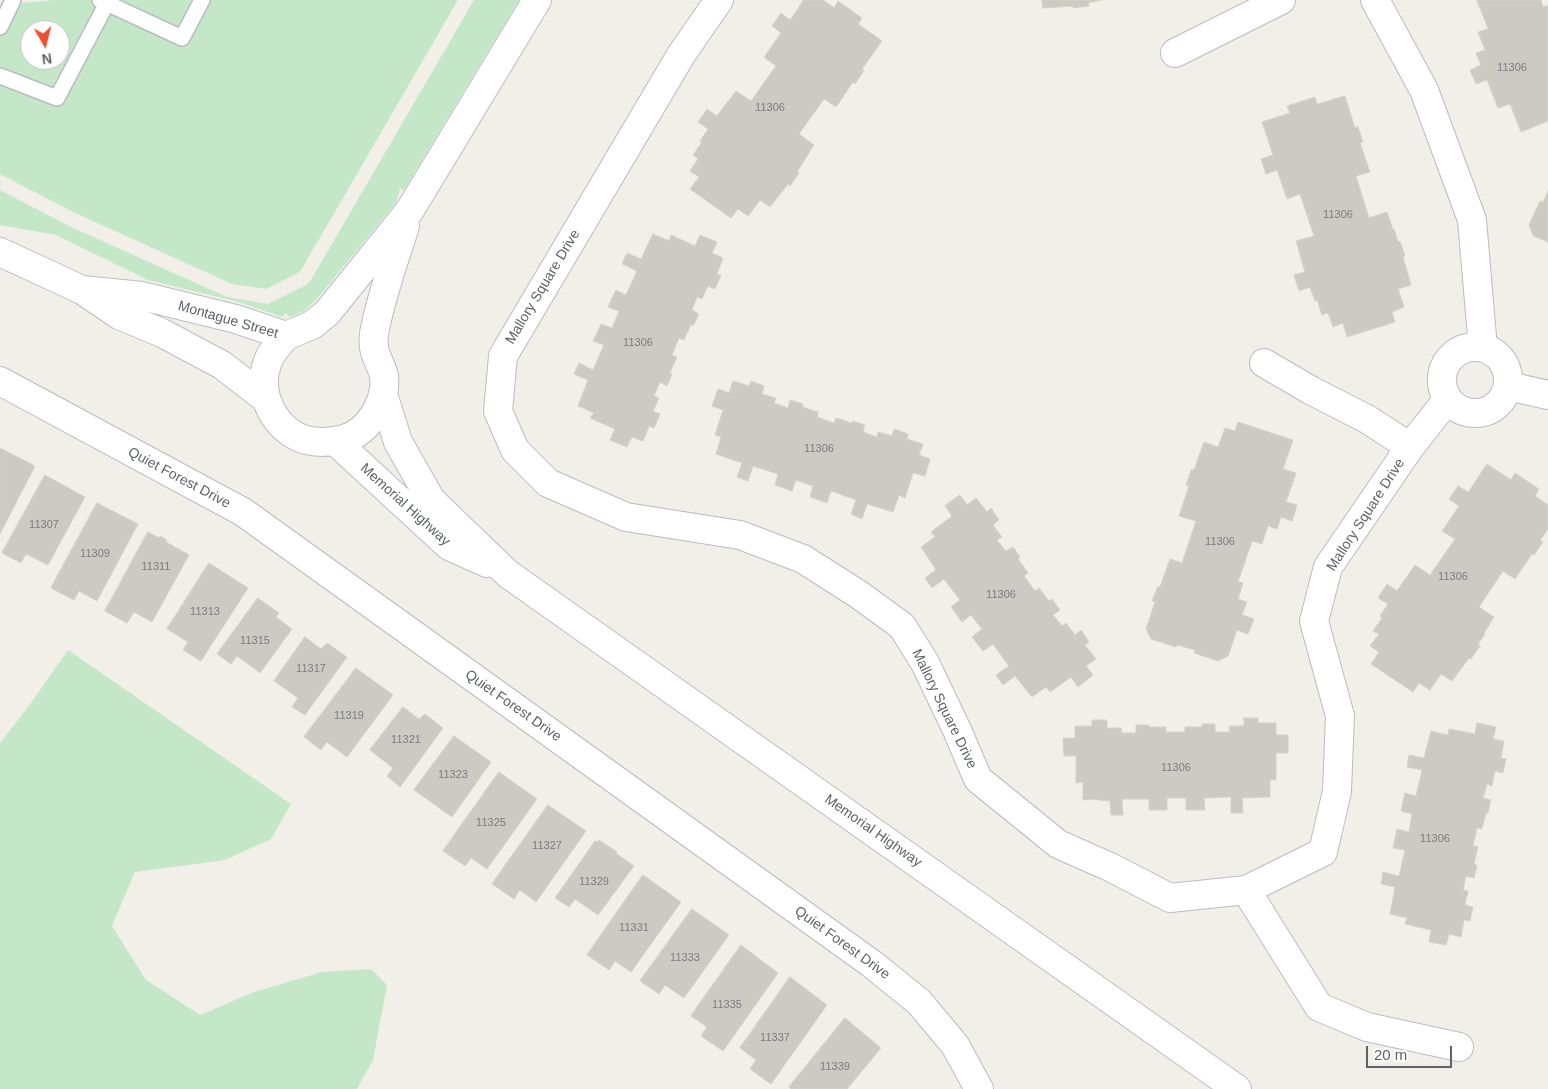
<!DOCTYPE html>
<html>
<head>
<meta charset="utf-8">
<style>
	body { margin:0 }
	#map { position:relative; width:1548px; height:1089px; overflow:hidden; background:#f1efe7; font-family:Helvetica,sans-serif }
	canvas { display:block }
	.north { position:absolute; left:20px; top:20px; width:50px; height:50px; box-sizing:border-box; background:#fff; border:1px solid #bfc0c3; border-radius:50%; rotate:172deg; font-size:14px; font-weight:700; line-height:20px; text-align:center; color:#5e6268 }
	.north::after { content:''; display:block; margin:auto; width:18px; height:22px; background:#eb5033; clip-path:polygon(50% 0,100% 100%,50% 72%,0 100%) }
	.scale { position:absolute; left:1366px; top:1046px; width:86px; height:22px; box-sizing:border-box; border:2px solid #5e6268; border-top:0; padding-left:6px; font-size:15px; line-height:18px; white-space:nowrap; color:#5e6268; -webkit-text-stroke:4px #fff; paint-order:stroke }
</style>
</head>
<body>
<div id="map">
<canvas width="1548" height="1089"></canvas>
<div class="north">N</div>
<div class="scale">20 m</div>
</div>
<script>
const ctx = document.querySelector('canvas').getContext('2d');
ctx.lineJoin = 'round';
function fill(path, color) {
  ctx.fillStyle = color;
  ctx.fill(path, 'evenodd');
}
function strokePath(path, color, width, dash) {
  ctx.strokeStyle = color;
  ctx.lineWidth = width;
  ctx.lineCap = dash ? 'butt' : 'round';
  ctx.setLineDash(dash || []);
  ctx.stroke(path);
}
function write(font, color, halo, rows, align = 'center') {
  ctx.font = font + ' Helvetica,sans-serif';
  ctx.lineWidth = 4;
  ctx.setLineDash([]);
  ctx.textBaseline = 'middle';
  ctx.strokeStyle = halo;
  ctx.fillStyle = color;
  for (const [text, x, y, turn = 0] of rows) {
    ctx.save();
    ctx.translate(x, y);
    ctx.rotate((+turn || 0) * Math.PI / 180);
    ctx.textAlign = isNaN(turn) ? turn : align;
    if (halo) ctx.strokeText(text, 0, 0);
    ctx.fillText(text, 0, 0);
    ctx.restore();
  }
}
const green = new Path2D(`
	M 55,0 L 458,0 L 300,272 L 266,289 L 232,284 L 73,212 L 0,174 L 0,5 ZM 30,30 L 60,30 L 60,60 L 30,60 Z
	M 474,0 L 519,0 L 404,190 L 400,188 L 397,201 L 317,299 L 304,311 L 290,317 L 286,313 L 282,317 L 239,302 L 148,280 L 56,235 L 0,225 L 0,190 L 69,226 L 227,297 L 268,304 L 306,285 L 311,280 Z
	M 68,650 L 291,804 L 271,839 L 225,860 L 135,872 L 112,926 L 146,980 L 200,1015 L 254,992 L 322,972 L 371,969 L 387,985 L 373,1060 L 357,1089 L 0,1089 L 0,743 L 31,703 Z`);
const building = new Path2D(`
	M 804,0 L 823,0 L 834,8 L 838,1 L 862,18 L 858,24 L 882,41 L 862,69 L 864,70 L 855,84 L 853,82 L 836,107 L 824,99 L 799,134 L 814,145 L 797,172 L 799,173 L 790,186 L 788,184 L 770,207 L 760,200 L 748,216 L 738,209 L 731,218 L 690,189 L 699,177 L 690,171 L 698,159 L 693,155 L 702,142 L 700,141 L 708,129 L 698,122 L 707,109 L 717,116 L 736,91 L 751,101 L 776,66 L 764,57 L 781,33 L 772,26 L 781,13 L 790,20 Z
	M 1042,0 L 1102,0 L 1088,3 L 1089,6 L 1073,8 L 1073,6 L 1043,8 Z
	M 1477,0 L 1541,0 L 1543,7 L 1548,6 L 1548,121 L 1521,132 L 1510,104 L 1498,108 L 1487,80 L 1476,84 L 1470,70 L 1481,65 L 1476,53 L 1485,50 L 1478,32 L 1488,29 Z
	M 1345,96 L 1355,128 L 1358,127 L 1363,142 L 1360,143 L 1370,172 L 1356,176 L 1369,218 L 1387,212 L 1393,230 L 1394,229 L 1398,242 L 1400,241 L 1405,256 L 1403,257 L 1411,285 L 1398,289 L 1404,307 L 1392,312 L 1395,322 L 1347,337 L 1343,323 L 1333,327 L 1328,313 L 1322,315 L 1317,300 L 1315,301 L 1310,287 L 1299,291 L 1294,275 L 1305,272 L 1296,241 L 1314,236 L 1300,194 L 1287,199 L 1277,170 L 1266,174 L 1261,159 L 1273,155 L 1262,122 L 1290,113 L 1287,106 L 1315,97 L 1317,104 Z
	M 1548,191 L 1548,242 L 1533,236 L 1529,225 L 1540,201 L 1543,202 Z
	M 653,234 L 669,241 L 671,235 L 695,246 L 700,235 L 717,242 L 712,253 L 723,258 L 717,274 L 721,276 L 715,289 L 708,286 L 702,299 L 697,297 L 692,310 L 699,314 L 693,326 L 691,324 L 684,340 L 679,338 L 672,355 L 677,357 L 670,373 L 672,374 L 667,386 L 660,382 L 654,396 L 659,398 L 653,411 L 660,414 L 654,428 L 649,426 L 643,441 L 632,437 L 627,447 L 610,440 L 615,429 L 590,418 L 594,413 L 578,406 L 588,380 L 574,374 L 579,363 L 593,370 L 604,345 L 593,341 L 601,324 L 612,328 L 619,311 L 608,307 L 616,290 L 626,295 L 637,271 L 622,264 L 627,253 L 641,259 Z
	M 733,381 L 749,386 L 751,381 L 764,386 L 762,394 L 776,398 L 774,403 L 788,408 L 790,400 L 803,404 L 802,407 L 818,412 L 817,417 L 834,423 L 836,418 L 852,423 L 853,421 L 865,425 L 863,432 L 877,437 L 878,432 L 892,436 L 894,429 L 908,434 L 907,439 L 923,444 L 919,455 L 930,459 L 925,476 L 913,473 L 905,498 L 899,495 L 893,512 L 867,504 L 862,519 L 851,514 L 856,500 L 831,491 L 827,503 L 810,497 L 813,486 L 796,480 L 792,491 L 775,485 L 778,474 L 753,466 L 748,481 L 737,477 L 742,463 L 716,454 L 721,437 L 715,435 L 723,410 L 712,406 L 718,389 L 729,393 Z
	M 1238,422 L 1293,440 L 1283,469 L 1296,473 L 1286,502 L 1297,505 L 1292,521 L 1281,517 L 1277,529 L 1268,526 L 1262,544 L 1252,541 L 1238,582 L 1243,583 L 1238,599 L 1247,602 L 1242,615 L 1254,619 L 1248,634 L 1237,630 L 1228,656 L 1218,661 L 1194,653 L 1195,650 L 1177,645 L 1176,647 L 1151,639 L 1146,629 L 1155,602 L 1152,601 L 1158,586 L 1160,587 L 1170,559 L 1182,563 L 1196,521 L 1179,516 L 1189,486 L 1186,485 L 1191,470 L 1194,470 L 1204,442 L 1218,447 L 1225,428 L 1235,431 Z
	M 0,448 L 35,466 L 0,534 Z
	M 1487,464 L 1511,480 L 1515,473 L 1539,489 L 1535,496 L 1548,505 L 1548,529 L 1540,540 L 1543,542 L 1534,555 L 1532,554 L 1515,579 L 1503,571 L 1479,607 L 1494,617 L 1484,633 L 1485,634 L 1478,644 L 1480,646 L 1471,659 L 1469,658 L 1452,681 L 1441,674 L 1430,690 L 1419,683 L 1413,692 L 1371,664 L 1379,652 L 1370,646 L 1379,634 L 1373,631 L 1382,618 L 1380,616 L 1388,604 L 1378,598 L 1387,584 L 1397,591 L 1415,565 L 1430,575 L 1455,539 L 1442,531 L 1459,506 L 1449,499 L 1458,486 L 1468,492 Z
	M 45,475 L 85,497 L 48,565 L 26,554 L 21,563 L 2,553 Z
	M 960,495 L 967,505 L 976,498 L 987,512 L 991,508 L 999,520 L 993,525 L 1002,537 L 997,540 L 1006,551 L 1013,547 L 1020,557 L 1018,559 L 1028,573 L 1024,576 L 1035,591 L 1039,588 L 1049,601 L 1052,599 L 1060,610 L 1053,615 L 1062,626 L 1066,623 L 1075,635 L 1081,630 L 1089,642 L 1085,645 L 1096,659 L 1086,666 L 1093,675 L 1078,687 L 1071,677 L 1050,692 L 1046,687 L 1032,697 L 1015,676 L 1003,685 L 996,675 L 1009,666 L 993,644 L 983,651 L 972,637 L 982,629 L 971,615 L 962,622 L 951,607 L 960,600 L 944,579 L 932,588 L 925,578 L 936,570 L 921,547 L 935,537 L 931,532 L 952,516 L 945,506 Z
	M 97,503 L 138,524 L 97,601 L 79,591 L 74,600 L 51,588 Z
	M 148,532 L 159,538 L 160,536 L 167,540 L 166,542 L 189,555 L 152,622 L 134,612 L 127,623 L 105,611 Z
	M 209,563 L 248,588 L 201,661 L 183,650 L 188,642 L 167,629 Z
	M 258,598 L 279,613 L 276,617 L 292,629 L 260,673 L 237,656 L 231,664 L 217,654 Z
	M 305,637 L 321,649 L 327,643 L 347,657 L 305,715 L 292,707 L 298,698 L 274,681 Z
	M 356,668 L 393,695 L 347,757 L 327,742 L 321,750 L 304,737 Z
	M 403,707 L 419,719 L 425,714 L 443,728 L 400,787 L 387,776 L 393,768 L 370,750 Z
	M 1244,718 L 1258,718 L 1258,723 L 1276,723 L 1276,735 L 1288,735 L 1288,753 L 1276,753 L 1276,780 L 1270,780 L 1270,797 L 1242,798 L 1243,813 L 1231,813 L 1231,797 L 1204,798 L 1205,810 L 1186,810 L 1186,798 L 1167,798 L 1167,810 L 1149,810 L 1149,799 L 1122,799 L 1123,815 L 1111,815 L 1110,801 L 1098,800 L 1097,799 L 1083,800 L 1083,782 L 1076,783 L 1076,756 L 1064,756 L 1063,738 L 1075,738 L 1075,726 L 1092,726 L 1092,720 L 1107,720 L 1107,728 L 1121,728 L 1122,733 L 1136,733 L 1136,725 L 1149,725 L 1149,727 L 1166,727 L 1166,732 L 1185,732 L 1185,727 L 1202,727 L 1202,724 L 1215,724 L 1215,732 L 1230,732 L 1229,726 L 1244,726 Z
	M 1477,723 L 1496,727 L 1493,739 L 1504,741 L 1501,758 L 1506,759 L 1503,773 L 1495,771 L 1492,786 L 1487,784 L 1483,798 L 1491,800 L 1488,813 L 1486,813 L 1482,829 L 1477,828 L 1473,846 L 1478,847 L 1474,864 L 1477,865 L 1474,878 L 1466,876 L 1463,890 L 1468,891 L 1465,905 L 1473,907 L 1470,921 L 1464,920 L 1461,937 L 1449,934 L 1446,945 L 1429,942 L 1431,930 L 1405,924 L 1407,918 L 1390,914 L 1395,887 L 1381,884 L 1383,872 L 1399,876 L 1405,850 L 1393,848 L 1397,829 L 1409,832 L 1412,814 L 1401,811 L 1405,793 L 1416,796 L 1422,770 L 1407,767 L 1409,755 L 1424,758 L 1431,731 L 1448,735 L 1449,729 L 1475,734 Z
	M 454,736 L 491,762 L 452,817 L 414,790 Z
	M 499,772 L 537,799 L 487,869 L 471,858 L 465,866 L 443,851 Z
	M 548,805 L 586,831 L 536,902 L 520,890 L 514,899 L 492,884 Z
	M 599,840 L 617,852 L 616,855 L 617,854 L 634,866 L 598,915 L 575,899 L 569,907 L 555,898 L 595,841 L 598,842 Z
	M 643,875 L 681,902 L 631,972 L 615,961 L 609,970 L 587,955 Z
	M 692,909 L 729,935 L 684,998 L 665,985 L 659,994 L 640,981 Z
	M 741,945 L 778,973 L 723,1051 L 701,1036 L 707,1027 L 691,1016 Z
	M 790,977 L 827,1005 L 771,1084 L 750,1069 L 756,1060 L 740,1048 Z
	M 845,1018 L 881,1048 L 847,1089 L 791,1089 L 789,1087 Z`);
const lane = new Path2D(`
	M 100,0 L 182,38 L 202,0
	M 0,27 L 13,0
	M 0,76 L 57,98 L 107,3`);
const street = new Path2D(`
	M 719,0 L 681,55 L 503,356 L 498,411 L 515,450 L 548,483 L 626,517 L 740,535 L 803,559 L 858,594 L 902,626 L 925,663 L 957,730 L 978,779 L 1058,844 L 1110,867 L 1170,898 L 1246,890 L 1319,1007 L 1367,1027 L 1459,1047
	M 1375,0 L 1424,90 L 1472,220 L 1483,348
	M 1175,53 L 1281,0
	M1442 380a33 33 0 1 1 66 0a33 33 0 1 1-66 0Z
	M 1264,363 L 1312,391 L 1367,419 L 1410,447
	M 0,381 L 243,512 L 872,964 L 919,1002 L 955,1045 L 979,1089
	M 1508,386 L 1548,395
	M 1246,890 L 1323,852 L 1337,791 L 1340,716 L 1314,621 L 1328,567 L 1410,447 L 1448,399`);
const secondary = new Path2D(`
	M 0,252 L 82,290 L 119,315 L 162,333 L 222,365 L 266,399
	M 82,290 L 142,296 L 236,319 L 286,336 L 312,325 L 327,313 L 410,210 L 537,0
	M 286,336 C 278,345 270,353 267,364 C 256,395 276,431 306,440 C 318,443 332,442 344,439 C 369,432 387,401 384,376 C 382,366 375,357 374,347 C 373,340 374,331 376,324 C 383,291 395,258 405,226
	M 383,394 L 398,442 L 431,500 L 508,574 L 1237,1089
	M 335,441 L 449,546 L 487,563`);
const numberNames = [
	["11306",1512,68],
	["11306",770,108],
	["11306",1338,215],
	["11306",638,343],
	["11306",819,449],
	["11307",44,525],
	["11306",1220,542],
	["11309",95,554],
	["11311",156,567],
	["11306",1453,577],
	["11306",1001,595],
	["11313",205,612],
	["11315",255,641],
	["11317",311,669],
	["11319",349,716],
	["11321",406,740],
	["11306",1176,768],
	["11323",453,775],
	["11325",491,823],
	["11306",1435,839],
	["11327",547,846],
	["11329",594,882],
	["11331",634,928],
	["11333",685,958],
	["11335",727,1005],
	["11337",775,1038],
	["11339",835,1067]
];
const streetNames = [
	["Mallory Square Drive",543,287,-59],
	["Montague Street",228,320,16],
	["Quiet Forest Drive",179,478,28],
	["Memorial Highway",405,505,42],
	["Mallory Square Drive",1366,515,-57],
	["Quiet Forest Drive",513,706,35],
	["Mallory Square Drive",944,709,64],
	["Memorial Highway",873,831,35],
	["Quiet Forest Drive",842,943,36]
];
fill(green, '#c4e8c7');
fill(building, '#cccbc3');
strokePath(building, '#d6d2c5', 1);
strokePath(lane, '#b9bcc1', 18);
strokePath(street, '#b9bcc1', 30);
strokePath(secondary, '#babdc3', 30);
strokePath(lane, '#fff', 15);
strokePath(street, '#fff', 28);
strokePath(secondary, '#fff', 28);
write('11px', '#7a7c7f', null, numberNames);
write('14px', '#5e6268', '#fff', streetNames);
</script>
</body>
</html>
